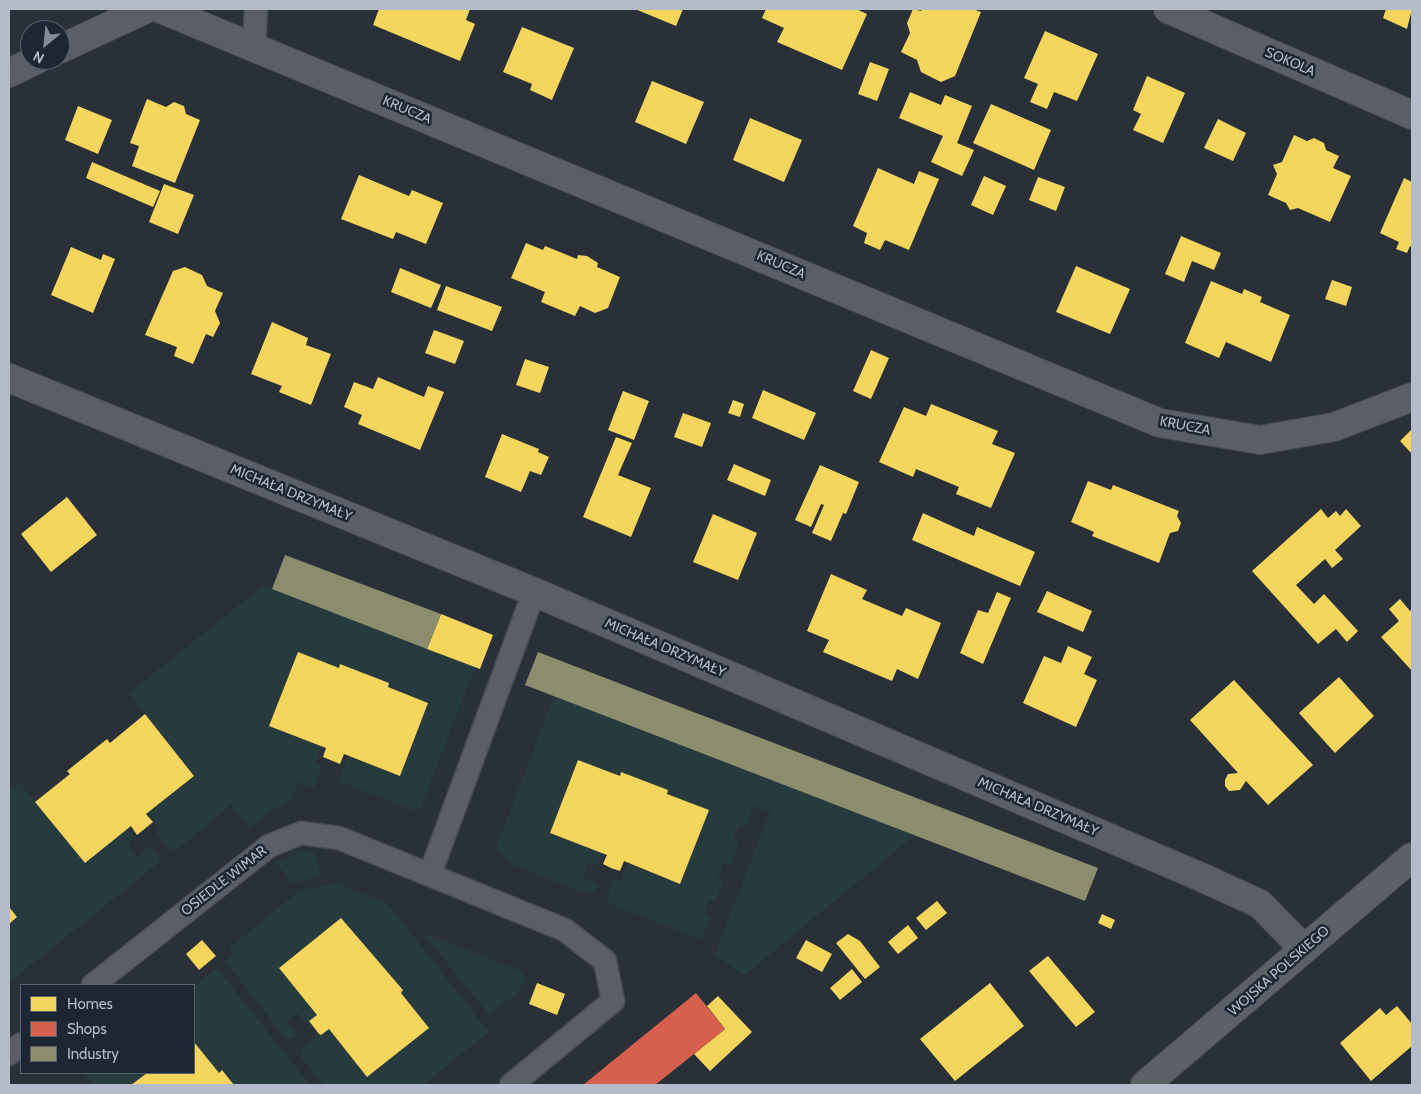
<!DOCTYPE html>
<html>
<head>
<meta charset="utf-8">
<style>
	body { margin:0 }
	#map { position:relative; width:1421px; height:1094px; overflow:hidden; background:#2a3038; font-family:Cabin,sans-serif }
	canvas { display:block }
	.frame { position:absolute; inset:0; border:10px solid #b4bcc9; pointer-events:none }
	.legend { position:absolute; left:20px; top:984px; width:175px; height:90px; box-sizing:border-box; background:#1d2633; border:1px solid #59626f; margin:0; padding:6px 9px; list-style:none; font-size:15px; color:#b4bcc9 }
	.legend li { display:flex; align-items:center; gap:10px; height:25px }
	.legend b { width:25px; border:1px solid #59626f }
	.north { position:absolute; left:20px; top:20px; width:50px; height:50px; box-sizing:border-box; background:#1d2633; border:1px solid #59626f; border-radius:50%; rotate:208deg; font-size:14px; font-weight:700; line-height:20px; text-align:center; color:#b4bcc9 }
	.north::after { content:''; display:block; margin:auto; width:18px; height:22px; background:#848b96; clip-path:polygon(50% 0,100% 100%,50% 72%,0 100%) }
</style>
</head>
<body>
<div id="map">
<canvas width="1421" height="1094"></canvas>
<div class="frame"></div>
<ul class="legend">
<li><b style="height:14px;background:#f6d55c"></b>Homes</li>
<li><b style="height:14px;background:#d6604d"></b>Shops</li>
<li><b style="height:14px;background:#8c8c6e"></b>Industry</li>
</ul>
<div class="north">N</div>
</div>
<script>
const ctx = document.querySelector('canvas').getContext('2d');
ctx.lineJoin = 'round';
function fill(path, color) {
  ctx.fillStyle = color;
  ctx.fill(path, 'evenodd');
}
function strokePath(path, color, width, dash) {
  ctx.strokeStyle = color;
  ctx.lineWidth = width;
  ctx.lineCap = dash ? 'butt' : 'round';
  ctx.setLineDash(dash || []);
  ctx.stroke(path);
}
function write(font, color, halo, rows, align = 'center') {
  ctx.font = font + ' Cabin,sans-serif';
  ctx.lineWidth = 5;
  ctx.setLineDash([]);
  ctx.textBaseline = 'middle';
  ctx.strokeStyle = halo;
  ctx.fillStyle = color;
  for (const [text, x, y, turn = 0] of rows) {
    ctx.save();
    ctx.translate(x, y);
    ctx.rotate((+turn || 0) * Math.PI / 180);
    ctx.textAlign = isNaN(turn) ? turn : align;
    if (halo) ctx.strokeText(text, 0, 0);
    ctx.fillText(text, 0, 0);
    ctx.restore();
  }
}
const green = new Path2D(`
	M 264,585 L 475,667 L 420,809 L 414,810 L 338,781 L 348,756 L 400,776 L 428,703 L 388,687 L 388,683 L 341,664 L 322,746 L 315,763 L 322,766 L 314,788 L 299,782 L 290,801 L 272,810 L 250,828 L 231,805 L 177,850 L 169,849 L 156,832 L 161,829 L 149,813 L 194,775 L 129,693 Z
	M 554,696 L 915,835 L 745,975 L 714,956 L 770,812 L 753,806 L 745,827 L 739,825 L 733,840 L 739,843 L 730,865 L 724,863 L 718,877 L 724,880 L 715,902 L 710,900 L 704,914 L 710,917 L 701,939 L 608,903 L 607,897 L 614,879 L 621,881 L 628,863 L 681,883 L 708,810 L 667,794 L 668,790 L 622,772 L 620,776 L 578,760 L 550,833 L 604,854 L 598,866 L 589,863 L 583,877 L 598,884 L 595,892 L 588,894 L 511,864 L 496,848 Z
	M 19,782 L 85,863 L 128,829 L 135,838 L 128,844 L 137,857 L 150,846 L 159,857 L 159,863 L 9,983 L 9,924 L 17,917 L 9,907 L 9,790 Z
	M 304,851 L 314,852 L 321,876 L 292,883 L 275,862 Z
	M 336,883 L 388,904 L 489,1032 L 423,1085 L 324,1085 L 300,1056 L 302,1047 L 329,1029 L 367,1077 L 429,1028 L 401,993 L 403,990 L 341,919 L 279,968 L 317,1015 L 306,1024 L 297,1013 L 287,1022 L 297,1035 L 291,1039 L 285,1038 L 225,961 L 233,954 L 229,948 L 299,891 Z
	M 423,933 L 523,972 L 525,976 L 517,994 L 488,1014 Z
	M 217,968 L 310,1085 L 234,1085 L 222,1071 L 219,1073 L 194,1042 L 194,986 Z
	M 83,1073 L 147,1073 L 131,1085 L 94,1085 Z`);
const homes = new Path2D(`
	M 379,9 L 470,9 L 466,20 L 475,24 L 460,61 L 373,25 Z
	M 635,9 L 683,9 L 676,26 Z
	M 766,9 L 856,9 L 867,14 L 842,70 L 777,42 L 784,28 L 762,18 Z
	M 913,9 L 921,11 L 922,9 L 973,9 L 981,12 L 955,76 L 941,82 L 921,72 L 917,60 L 901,52 L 910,33 L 907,23 Z
	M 1386,9 L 1412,9 L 1407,29 L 1383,18 Z
	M 522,27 L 574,48 L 552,100 L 530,90 L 532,84 L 503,72 Z
	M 1045,31 L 1098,54 L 1077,101 L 1054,92 L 1047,109 L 1030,102 L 1038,84 L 1024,78 Z
	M 870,62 L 889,69 L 877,101 L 858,94 Z
	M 1147,76 L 1185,93 L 1163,143 L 1133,130 L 1141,114 L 1133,110 Z
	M 652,81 L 704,102 L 686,144 L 635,122 Z
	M 910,92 L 941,105 L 945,95 L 972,106 L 957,143 L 974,150 L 962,176 L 931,162 L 943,136 L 899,118 Z
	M 147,99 L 166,107 L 174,102 L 184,106 L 186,114 L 200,120 L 175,183 L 132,166 L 139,146 L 130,143 Z
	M 991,104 L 1051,130 L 1034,170 L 973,143 Z
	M 78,106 L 112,120 L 98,154 L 65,140 Z
	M 750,118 L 802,140 L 784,182 L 733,160 Z
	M 1218,119 L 1246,133 L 1233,161 L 1204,148 Z
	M 1294,135 L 1307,141 L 1314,138 L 1324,143 L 1326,150 L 1339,156 L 1333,168 L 1351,176 L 1330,222 L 1298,208 L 1290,210 L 1286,203 L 1268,195 L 1277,174 L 1273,165 L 1282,162 Z
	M 92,162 L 160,191 L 153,207 L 86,178 Z
	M 878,168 L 914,184 L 919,171 L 939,179 L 909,250 L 885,240 L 880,250 L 864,243 L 867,233 L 853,226 Z
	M 359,175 L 409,196 L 412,190 L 443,203 L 426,244 L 396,232 L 393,239 L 341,219 Z
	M 984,176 L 1006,186 L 993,215 L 971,205 Z
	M 1038,177 L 1065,187 L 1056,211 L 1029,200 Z
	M 1404,178 L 1412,182 L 1412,247 L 1410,246 L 1407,253 L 1396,249 L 1399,242 L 1380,233 Z
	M 164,184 L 194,195 L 178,234 L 149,222 Z
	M 1181,236 L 1221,253 L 1214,270 L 1192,261 L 1184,282 L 1165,274 Z
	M 526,243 L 543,250 L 545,246 L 577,259 L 578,255 L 587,256 L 598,263 L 597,267 L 620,277 L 608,308 L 595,313 L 580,306 L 575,316 L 541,302 L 545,292 L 511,278 Z
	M 71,247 L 101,260 L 103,254 L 115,259 L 93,313 L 51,295 Z
	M 1076,266 L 1130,289 L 1110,334 L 1056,312 Z
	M 185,267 L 202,275 L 207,286 L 223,293 L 215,311 L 220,323 L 213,337 L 206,334 L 193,364 L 174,356 L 177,347 L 145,335 L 173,271 Z
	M 400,268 L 441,285 L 431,308 L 391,292 Z
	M 1332,280 L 1352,287 L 1346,306 L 1325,299 Z
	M 1211,281 L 1242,294 L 1244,289 L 1262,297 L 1260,302 L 1290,315 L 1271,362 L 1226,342 L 1219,358 L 1185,343 Z
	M 446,286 L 502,307 L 492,331 L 437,310 Z
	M 272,322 L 308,338 L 306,345 L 331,354 L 311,405 L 279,392 L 282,386 L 251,374 Z
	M 434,330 L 464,341 L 455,364 L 425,353 Z
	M 871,350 L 889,358 L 871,399 L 853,391 Z
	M 525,359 L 549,367 L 540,393 L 516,385 Z
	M 378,377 L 424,397 L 428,386 L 444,392 L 420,450 L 358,424 L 362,415 L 344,407 L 354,382 L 373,389 Z
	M 763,390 L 816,413 L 804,440 L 752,418 Z
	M 623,391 L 649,401 L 634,440 L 608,430 Z
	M 733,400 L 744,404 L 740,417 L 728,413 Z
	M 931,404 L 998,431 L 992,444 L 1015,453 L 991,508 L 956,494 L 959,487 L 916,469 L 913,477 L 879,462 L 904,407 L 926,416 Z
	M 683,413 L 711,423 L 702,447 L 674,437 Z
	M 1412,429 L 1412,454 L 1400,441 Z
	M 502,434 L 539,449 L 538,452 L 549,457 L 541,475 L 530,471 L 521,492 L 485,477 Z
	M 616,437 L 632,443 L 618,475 L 651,488 L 631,537 L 583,517 Z
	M 734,464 L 771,480 L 765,496 L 727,480 Z
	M 820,465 L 859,482 L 846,514 L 843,513 L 831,541 L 812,533 L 824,505 L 821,504 L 811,527 L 795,520 Z
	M 1088,481 L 1111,490 L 1113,485 L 1179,511 L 1177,516 L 1181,523 L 1178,531 L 1170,533 L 1159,563 L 1092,536 L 1094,532 L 1071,522 Z
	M 67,497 L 97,535 L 51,572 L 21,534 Z
	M 1321,509 L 1328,518 L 1336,511 L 1340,516 L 1346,509 L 1361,526 L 1335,550 L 1343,559 L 1332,568 L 1325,559 L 1296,585 L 1314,604 L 1324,594 L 1358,631 L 1347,642 L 1336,629 L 1318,644 L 1252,571 Z
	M 923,513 L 974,536 L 977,527 L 1035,552 L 1020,586 L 912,540 Z
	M 713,514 L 757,533 L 738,580 L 693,562 Z
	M 831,574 L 867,590 L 862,599 L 902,616 L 906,608 L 941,623 L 918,679 L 897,669 L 892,681 L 823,652 L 829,640 L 807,631 Z
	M 1047,591 L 1092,611 L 1083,632 L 1037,612 Z
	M 997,592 L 1011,598 L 983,664 L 960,653 L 978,610 L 988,613 Z
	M 1400,599 L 1410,611 L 1412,609 L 1412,671 L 1381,637 L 1399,621 L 1389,609 Z
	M 441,614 L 493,635 L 480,669 L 427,649 Z
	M 1068,646 L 1092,657 L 1084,674 L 1097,680 L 1076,727 L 1023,703 L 1044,656 L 1061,663 Z
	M 298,652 L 339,668 L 340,664 L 389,683 L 388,687 L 428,703 L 400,776 L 344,754 L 340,764 L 323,757 L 326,748 L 269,726 Z
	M 1339,677 L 1374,716 L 1335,753 L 1299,713 Z
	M 1234,680 L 1313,765 L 1268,805 L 1246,781 L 1240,790 L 1229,791 L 1225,786 L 1225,780 L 1228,774 L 1238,773 L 1190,720 Z
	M 145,714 L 194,776 L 146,814 L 153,822 L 137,835 L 131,826 L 85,863 L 35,802 L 70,774 L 67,771 L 107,739 L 110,743 Z
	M 578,760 L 620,776 L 621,772 L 668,790 L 667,794 L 709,810 L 680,884 L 624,861 L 620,871 L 611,868 L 603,864 L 607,855 L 550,833 Z
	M 937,901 L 947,913 L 926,930 L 916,918 Z
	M 9,907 L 17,917 L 9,924 Z
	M 1102,914 L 1115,920 L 1111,929 L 1098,923 Z
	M 341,918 L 403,990 L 401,993 L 429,1028 L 367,1077 L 329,1029 L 321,1035 L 319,1034 L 309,1021 L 317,1015 L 279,968 Z
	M 908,925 L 918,938 L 898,954 L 888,942 Z
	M 848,934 L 860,941 L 880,967 L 865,979 L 836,943 Z
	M 202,940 L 216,956 L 199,970 L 186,954 Z
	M 806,940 L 832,954 L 822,972 L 796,958 Z
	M 1048,956 L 1095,1012 L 1076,1027 L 1029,971 Z
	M 852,969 L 862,982 L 840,1000 L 830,988 Z
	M 537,983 L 565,994 L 557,1015 L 529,1004 Z
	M 990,983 L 1024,1026 L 955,1081 L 920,1039 Z
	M 718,996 L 752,1032 L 710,1071 L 694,1054 L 725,1029 L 707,1006 Z
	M 1397,1006 L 1412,1024 L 1412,1046 L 1371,1081 L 1340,1043 L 1380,1008 L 1386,1015 Z
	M 194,1042 L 219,1073 L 222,1070 L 234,1085 L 131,1085 L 147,1073 L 194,1073 Z`);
const shops = new Path2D(`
	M 696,993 L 725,1029 L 694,1054 L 655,1085 L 583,1085 Z`);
const industry = new Path2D(`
	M 285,555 L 441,614 L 427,649 L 272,589 Z
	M 538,652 L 1098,868 L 1085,901 L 525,685 Z`);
const service = new Path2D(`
	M 254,46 L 256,9
	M 430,874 L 534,592
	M 93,985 L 269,846 L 301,833 L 339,838 L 565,930 L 605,961 L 613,1001 L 511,1085
	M 9,1054 L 21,1044`);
const minor = new Path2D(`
	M 161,9 L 1160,423 L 1260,440 L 1334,427 L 1412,397
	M 1168,9 L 1412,115
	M 60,49 L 146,9
	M 9,73 L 36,60
	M 9,378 L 534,592 L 1201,877 L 1260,904 L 1304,949`);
const primary = new Path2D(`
	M 1145,1085 L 1412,857`);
const streetNames = [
	["SOKOLA",1290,62,23],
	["KRUCZA",407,110,23],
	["KRUCZA",781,265,23],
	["KRUCZA",1185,426,11],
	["MICHAŁA DRZYMAŁY",291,493,22],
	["MICHAŁA DRZYMAŁY",665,648,23],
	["MICHAŁA DRZYMAŁY",1038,807,23],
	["OSIEDLE WIMAR",224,881,-38],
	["WOJSKA POLSKIEGO",1279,971,-41]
];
fill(green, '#273a3e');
fill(homes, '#f6d55c');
fill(shops, '#d6604d');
fill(industry, '#8c8c6e');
strokePath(service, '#484c53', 25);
strokePath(minor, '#484c53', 30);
strokePath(primary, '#484c55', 30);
strokePath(service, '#5a5e66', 22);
strokePath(minor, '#5a5e66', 28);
strokePath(primary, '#5c6168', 28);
write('14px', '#b4bcc9', '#1d2633', streetNames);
</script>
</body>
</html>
